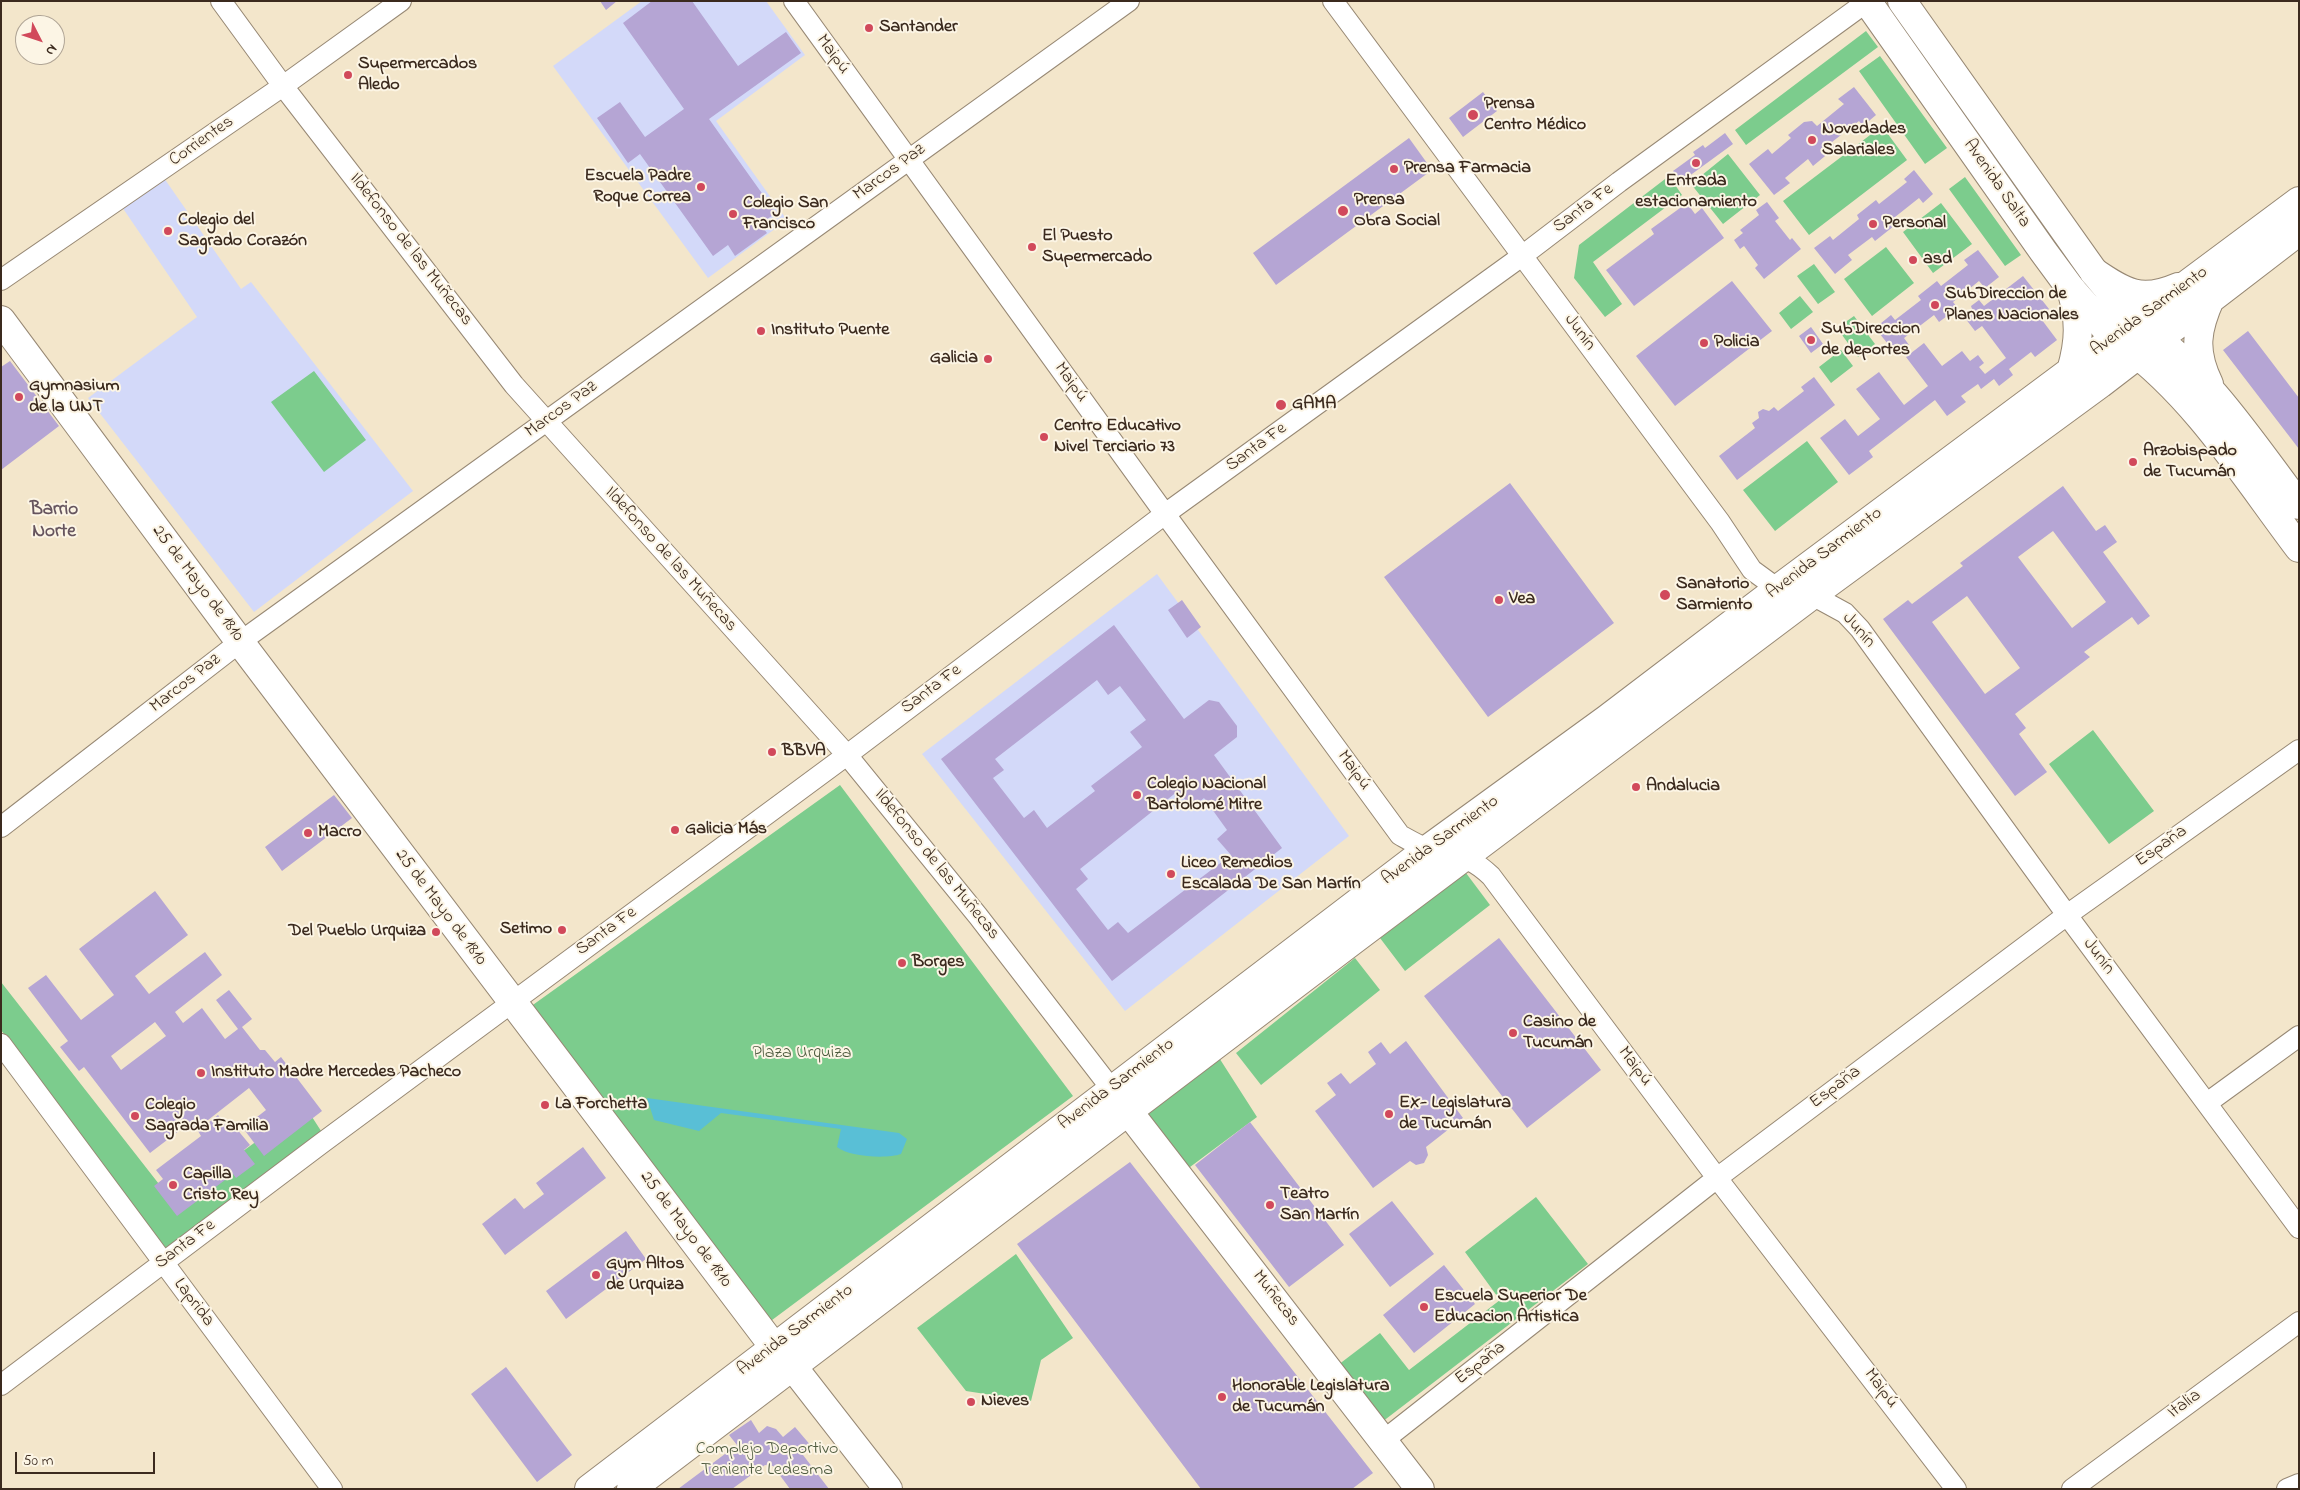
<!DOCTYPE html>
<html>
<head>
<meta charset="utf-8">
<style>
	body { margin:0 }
	#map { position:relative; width:2300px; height:1490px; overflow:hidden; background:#f3e6cb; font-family:"Indie Flower",sans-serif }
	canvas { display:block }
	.frame { position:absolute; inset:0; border:2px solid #3b2a1e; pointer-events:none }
	.north { position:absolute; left:15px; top:15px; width:50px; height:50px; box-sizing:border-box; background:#fcf5e5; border:1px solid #afa495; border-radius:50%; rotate:131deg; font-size:14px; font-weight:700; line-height:20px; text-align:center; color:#3b2a1e }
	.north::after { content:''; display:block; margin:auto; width:18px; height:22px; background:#d1495b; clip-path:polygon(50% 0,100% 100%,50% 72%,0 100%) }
	.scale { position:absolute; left:15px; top:1452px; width:140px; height:22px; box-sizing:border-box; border:2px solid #3b2a1e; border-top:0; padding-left:6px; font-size:15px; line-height:18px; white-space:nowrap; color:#3b2a1e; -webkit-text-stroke:4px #fcf5e5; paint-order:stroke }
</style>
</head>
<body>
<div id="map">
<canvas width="2300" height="1490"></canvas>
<div class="frame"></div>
<div class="north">N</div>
<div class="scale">50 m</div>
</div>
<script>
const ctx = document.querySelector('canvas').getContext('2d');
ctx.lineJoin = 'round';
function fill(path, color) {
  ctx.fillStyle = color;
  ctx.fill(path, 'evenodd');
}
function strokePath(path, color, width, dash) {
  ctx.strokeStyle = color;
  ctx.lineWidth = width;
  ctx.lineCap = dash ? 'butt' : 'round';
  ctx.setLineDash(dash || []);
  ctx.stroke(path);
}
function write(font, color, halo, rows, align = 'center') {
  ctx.font = font + ' "Indie Flower",sans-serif';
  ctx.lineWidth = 4;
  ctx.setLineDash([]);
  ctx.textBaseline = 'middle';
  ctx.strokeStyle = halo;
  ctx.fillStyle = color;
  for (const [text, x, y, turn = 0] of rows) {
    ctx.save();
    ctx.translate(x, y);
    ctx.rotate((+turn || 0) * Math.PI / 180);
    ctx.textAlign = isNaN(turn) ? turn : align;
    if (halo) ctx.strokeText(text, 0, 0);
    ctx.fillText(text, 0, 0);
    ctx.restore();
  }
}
const built = new Path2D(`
	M 642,1 L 766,1 L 805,55 L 716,121 L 787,220 L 708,278 L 553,66 Z
	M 164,178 L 241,289 L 251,282 L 413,491 L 254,612 L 88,398 L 197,317 L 122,207 Z
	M 1157,574 L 1349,836 L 1125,1011 L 922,754 Z`);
const green = new Path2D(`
	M 1866,31 L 1878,47 L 1746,145 L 1735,130 Z
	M 1880,56 L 1947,148 L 1925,164 L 1859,71 Z
	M 1882,126 L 1907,160 L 1809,235 L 1783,201 Z
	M 1728,154 L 1760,195 L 1723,224 L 1691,184 Z
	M 1669,176 L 1682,195 L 1593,262 L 1622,304 L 1605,317 L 1574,278 L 1579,245 Z
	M 1965,177 L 2021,255 L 2005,266 L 1949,189 Z
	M 1941,203 L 1972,244 L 1933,273 L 1903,232 Z
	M 1886,247 L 1914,283 L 1872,316 L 1844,279 Z
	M 1814,264 L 1835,292 L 1818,304 L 1797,276 Z
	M 1800,296 L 1813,312 L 1791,329 L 1779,313 Z
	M 1854,316 L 1875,344 L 1858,357 L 1837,328 Z
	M 1841,350 L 1853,366 L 1831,383 L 1819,367 Z
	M 314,371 L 366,440 L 324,472 L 271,402 Z
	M 1807,441 L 1838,482 L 1775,531 L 1743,490 Z
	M 2093,730 L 2154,811 L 2109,844 L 2049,764 Z
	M 840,785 L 1073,1096 L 764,1326 L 530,1007 Z
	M 1466,873 L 1490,905 L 1405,971 L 1380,938 Z
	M 1355,958 L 1380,990 L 1261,1085 L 1236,1053 Z
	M 1,982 L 173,1202 L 305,1106 L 323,1134 L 166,1253 L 1,1030 Z
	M 1216,1053 L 1257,1117 L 1186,1170 L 1128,1111 Z
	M 1536,1197 L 1588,1264 L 1382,1422 L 1338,1365 L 1380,1333 L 1409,1370 L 1500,1300 L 1465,1252 Z
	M 1016,1254 L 1073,1338 L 1041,1360 L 1031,1401 L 966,1391 L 917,1328 Z`);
const water = new Path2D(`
	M 647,1098 L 899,1133 L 907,1139 L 901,1154 C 887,1159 849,1157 837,1147 L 841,1129 L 721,1113 L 699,1131 L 654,1120 Z`);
const building = new Path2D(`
	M 600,1 L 617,1 L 606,10 Z
	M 652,1 L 692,1 L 738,66 L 786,32 L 801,53 L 709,119 L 776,213 L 760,224 L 767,233 L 735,256 L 728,245 L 713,256 L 640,154 L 628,163 L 597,118 L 620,102 L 645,137 L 684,109 L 623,23 Z
	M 1854,87 L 1876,115 L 1863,126 L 1859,121 L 1832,142 L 1836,147 L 1813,166 L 1808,159 L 1785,178 L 1790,183 L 1774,195 L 1749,164 L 1768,149 L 1772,154 L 1791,138 L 1788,135 L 1804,122 L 1812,121 L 1817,126 L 1844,104 L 1838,99 Z
	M 1483,92 L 1497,111 L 1463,137 L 1449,118 Z
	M 1725,133 L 1733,144 L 1681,182 L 1673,171 L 1695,155 L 1693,152 L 1703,145 L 1705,148 Z
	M 1409,138 L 1432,170 L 1276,285 L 1253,253 Z
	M 1914,170 L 1933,194 L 1923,203 L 1919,198 L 1890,221 L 1894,226 L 1875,241 L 1872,237 L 1848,255 L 1852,260 L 1835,274 L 1814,248 L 1830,236 L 1833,240 L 1859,219 L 1857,215 L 1876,200 L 1879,204 L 1907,182 L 1904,179 Z
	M 1767,202 L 1779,218 L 1775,221 L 1790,240 L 1792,238 L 1801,249 L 1764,279 L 1755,268 L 1758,265 L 1744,246 L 1740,249 L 1734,240 L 1743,233 L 1740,230 L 1759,215 L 1756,210 Z
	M 1687,203 L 1695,214 L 1702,208 L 1724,238 L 1634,306 L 1606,270 L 1654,234 L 1651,229 Z
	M 1978,250 L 1999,277 L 1985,288 L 1979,281 L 1953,302 L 1958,308 L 1939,322 L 1934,315 L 1904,338 L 1909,345 L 1896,354 L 1875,328 L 1891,315 L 1895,320 L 1921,300 L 1918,296 L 1937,281 L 1941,286 L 1968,265 L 1964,260 Z
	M 2023,276 L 2049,309 L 2039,316 L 2057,340 L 2035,357 L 2031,352 L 2009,369 L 2013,375 L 1999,386 L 1994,379 L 1981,389 L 1978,384 L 1961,396 L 1966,402 L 1947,416 L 1935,400 L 1869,451 L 1873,457 L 1849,475 L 1820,438 L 1845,419 L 1858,436 L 1880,419 L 1856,389 L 1879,372 L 1904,405 L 1928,386 L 1906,357 L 1924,343 L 1942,366 L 1962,351 L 1970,361 L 1978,355 L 1984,363 L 1979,367 L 1985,374 L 2006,358 L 1982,326 L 1975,331 L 1965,318 L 1973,312 L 1971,306 L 1979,300 L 1984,306 Z
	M 1732,281 L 1772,331 L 1675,406 L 1636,356 Z
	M 1811,327 L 1823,344 L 1811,353 L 1799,336 Z
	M 2248,331 L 2299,398 L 2299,449 L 2223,350 Z
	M 10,361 L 59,426 L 1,470 L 1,367 Z
	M 1814,377 L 1835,405 L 1737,480 L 1719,456 L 1755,428 L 1752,423 L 1759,418 L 1758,412 L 1763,409 L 1769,411 L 1774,407 L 1778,411 L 1804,391 L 1801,387 Z
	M 1510,483 L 1614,623 L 1488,717 L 1384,577 Z
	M 2063,486 L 2096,531 L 2105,525 L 2117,542 L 2103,552 L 2150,616 L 2138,625 L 2132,617 L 2084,652 L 2090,657 L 2015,714 L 2026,728 L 2019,734 L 2047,772 L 2015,796 L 1883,619 L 1908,600 L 1912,604 L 1963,566 L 1960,563 ZM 2053,531 L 2106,602 L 2072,628 L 2018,557 ZM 1967,596 L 2020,668 L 1985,694 L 1932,622 Z
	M 1182,600 L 1201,627 L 1187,638 L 1168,610 Z
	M 1114,625 L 1184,719 L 1209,700 L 1219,702 L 1237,726 L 1237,737 L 1214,755 L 1282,848 L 1112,981 L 941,759 ZM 1097,680 L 1108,695 L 1120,686 L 1146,720 L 1130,732 L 1142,747 L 1091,786 L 1095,791 L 1047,828 L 1034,810 L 1024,818 L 993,778 L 1004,770 L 995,759 ZM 1178,791 L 1192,808 L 1204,798 L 1227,830 L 1217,839 L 1231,855 L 1128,933 L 1118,922 L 1108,930 L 1076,889 L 1088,879 L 1080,869 Z
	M 334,795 L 352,818 L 282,871 L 265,847 Z
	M 155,891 L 188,935 L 135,976 L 149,994 L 205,952 L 222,975 L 175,1012 L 183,1023 L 202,1008 L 225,1039 L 238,1029 L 216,1000 L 229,990 L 252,1019 L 242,1027 L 260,1050 L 265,1050 L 275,1062 L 281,1057 L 322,1111 L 264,1156 L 243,1128 L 266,1110 L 249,1088 L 194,1131 L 188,1124 L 150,1153 L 84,1067 L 79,1071 L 60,1047 L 68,1041 L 28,988 L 46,975 L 81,1020 L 114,995 L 79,949 ZM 155,1022 L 166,1036 L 121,1070 L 111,1056 Z
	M 1499,938 L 1601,1070 L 1527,1128 L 1424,996 Z
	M 1406,1041 L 1463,1118 L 1426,1147 L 1428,1155 L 1424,1163 L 1416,1165 L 1410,1161 L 1373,1188 L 1315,1111 L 1336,1095 L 1327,1083 L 1341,1073 L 1350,1084 L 1376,1064 L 1368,1052 L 1381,1042 L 1390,1054 Z
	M 218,1115 L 231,1132 L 236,1128 L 250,1145 L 244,1150 L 255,1164 L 236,1178 L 233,1174 L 177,1216 L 154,1186 L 163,1179 L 156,1170 L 201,1136 L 198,1131 Z
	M 1250,1122 L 1344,1245 L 1289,1287 L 1195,1165 Z
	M 583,1147 L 606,1178 L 505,1255 L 482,1224 L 515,1198 L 524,1209 L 544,1194 L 536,1183 Z
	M 1130,1162 L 1373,1473 L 1352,1489 L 1201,1489 L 1017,1244 Z
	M 1392,1201 L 1434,1254 L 1390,1287 L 1349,1234 Z
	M 626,1231 L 646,1259 L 566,1319 L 546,1291 Z
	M 1444,1265 L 1475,1304 L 1414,1353 L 1383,1315 Z
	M 506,1367 L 572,1455 L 537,1482 L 471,1394 Z
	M 751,1420 L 759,1433 L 767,1426 L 776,1429 L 783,1437 L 795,1427 L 812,1447 L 803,1455 L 829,1489 L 790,1489 L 773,1466 L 765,1465 L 732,1489 L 678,1489 L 737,1445 L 729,1435 Z`);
const street = new Path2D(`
	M 221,1 L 283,86 L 514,385 L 847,755 L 978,916 L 1120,1100
	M 794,1 L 1165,514 L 1400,835 C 1409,840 1419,846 1428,849 C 1457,860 1466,852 1491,876 L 1717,1178 L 1956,1489
	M 1333,1 L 1720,522 L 1752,570 L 1778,589 L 1812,595 L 1845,613 L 1860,629 L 2067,915 L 2299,1228
	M 1,280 L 283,86 L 401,1
	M 1,827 L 240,642 L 1129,1
	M 1,1044 L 332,1489
	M 2207,1103 L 2299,1036
	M 1,1385 L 322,1143 L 847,755 L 1165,514 L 1522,256 L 1619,182 L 1868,1
	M 1384,1440 L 1717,1178 L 2067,915 L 2299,750
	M 2072,1489 L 2299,1322
	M 2287,1489 L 2299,1484`);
const secondary = new Path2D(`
	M 1867,1 L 2043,251 L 2071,289 L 2114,338
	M 1902,1 L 2094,272 L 2136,322
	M 1,320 L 240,642 L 774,1347 L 793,1367 L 888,1489
	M 1128,1111 L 1420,1489`);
const primary = new Path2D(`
	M 2094,272 C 2125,293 2141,303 2178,287
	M 2071,289 C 2080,320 2080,340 2071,371
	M 2145,329 C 2208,375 2252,443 2299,505
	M 2125,345 C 2196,397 2246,478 2299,548
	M 2209,384 C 2193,351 2196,330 2211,297
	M 589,1489 L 1428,849 L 1607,719 L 1778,589 L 2299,201
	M 631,1489 L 1352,941 L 1812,595 L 2100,384 L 2299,231`);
const markers = [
	[869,28,5,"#d1495b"],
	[348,75,5,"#d1495b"],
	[1473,115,6,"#d1495b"],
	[1812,140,5,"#d1495b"],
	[1696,163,5,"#d1495b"],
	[1394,169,5,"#d1495b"],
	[701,187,5,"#d1495b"],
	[1343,211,6,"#d1495b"],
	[733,214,5,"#d1495b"],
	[1873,224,5,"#d1495b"],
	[168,231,5,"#d1495b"],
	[1032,247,5,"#d1495b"],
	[1913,260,5,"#d1495b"],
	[1935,305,5,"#d1495b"],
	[761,331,5,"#d1495b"],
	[1811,340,5,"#d1495b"],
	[1704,343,5,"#d1495b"],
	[988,359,5,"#d1495b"],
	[19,397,5,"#d1495b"],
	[1281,405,6,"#d1495b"],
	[1044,437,5,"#d1495b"],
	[2133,462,5,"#d1495b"],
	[1665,595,6,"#d1495b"],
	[1499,600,5,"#d1495b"],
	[772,752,5,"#d1495b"],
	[1636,787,5,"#d1495b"],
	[1137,795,5,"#d1495b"],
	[675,830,5,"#d1495b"],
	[308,833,5,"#d1495b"],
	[1171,874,5,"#d1495b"],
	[562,930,5,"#d1495b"],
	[436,932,5,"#d1495b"],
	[902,963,5,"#d1495b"],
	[1513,1033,5,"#d1495b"],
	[201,1073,5,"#d1495b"],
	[545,1105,5,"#d1495b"],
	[1389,1114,5,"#d1495b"],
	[135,1116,5,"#d1495b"],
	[173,1185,5,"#d1495b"],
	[1270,1205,5,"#d1495b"],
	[596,1275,5,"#d1495b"],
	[1424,1307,5,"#d1495b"],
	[1222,1397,5,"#d1495b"],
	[971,1402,5,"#d1495b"]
];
const poiNames = [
	["Santander",879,28],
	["Supermercados",358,65],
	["Aledo",358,86],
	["Prensa",1484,105],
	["Centro Médico",1484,126],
	["Novedades",1822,130],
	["Salariales",1822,151],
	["Prensa Farmacia",1404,169],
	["Escuela Padre",691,177,"right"],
	["Roque Correa",691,198,"right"],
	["Entrada",1696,182,"center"],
	["estacionamiento",1696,203,"center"],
	["Prensa",1354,201],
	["Obra Social",1354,222],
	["Colegio San",743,204],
	["Francisco",743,225],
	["Colegio del",178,221],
	["Sagrado Corazón",178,242],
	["Personal",1883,224],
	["El Puesto",1042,237],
	["Supermercado",1042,258],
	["asd",1923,260],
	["SubDireccion de",1945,295],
	["Planes Nacionales",1945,316],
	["SubDireccion",1821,330],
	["de deportes",1821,351],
	["Instituto Puente",771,331],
	["Policia",1714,343],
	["Galicia",978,359,"right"],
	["Gymnasium",29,387],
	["de la UNT",29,408],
	["GAMA",1292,405],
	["Centro Educativo",1054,427],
	["Nivel Terciario 73",1054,448],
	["Arzobispado",2143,452],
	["de Tucumán",2143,473],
	["Sanatorio",1676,585],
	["Sarmiento",1676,606],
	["Vea",1509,600],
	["BBVA",782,752],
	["Colegio Nacional",1147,785],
	["Bartolomé Mitre",1147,806],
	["Andalucia",1646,787],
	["Galicia Más",685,830],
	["Macro",318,833],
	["Liceo Remedios",1181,864],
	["Escalada De San Martín",1181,885],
	["Setimo",552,930,"right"],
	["Del Pueblo Urquiza",426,932,"right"],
	["Borges",912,963],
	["Casino de",1523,1023],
	["Tucumán",1523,1044],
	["Instituto Madre Mercedes Pacheco",211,1073],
	["EX- Legislatura",1399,1104],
	["de Tucumán",1399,1125],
	["La Forchetta",555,1105],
	["Colegio",145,1106],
	["Sagrada Familia",145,1127],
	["Capilla",183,1175],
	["Cristo Rey",183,1196],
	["Teatro",1280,1195],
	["San Martín",1280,1216],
	["Gym Altos",606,1265],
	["de Urquiza",606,1286],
	["Escuela Superior De",1434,1297],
	["Educacion Artistica",1434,1318],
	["Honorable Legislatura",1232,1387],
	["de Tucumán",1232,1408],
	["Nieves",981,1402]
];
const streetNames = [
	["Maipú",832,55,54],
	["Corrientes",202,142,-35],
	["Marcos Paz",890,173,-36],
	["Avenida Salta",1996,184,55],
	["Santa Fe",1584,209,-37],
	["Ildefonso de las Muñecas",410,250,52],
	["Avenida Sarmiento",2150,312,-36],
	["Junín",1579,333,54],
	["Maipú",1070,383,54],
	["Marcos Paz",562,410,-36],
	["Santa Fe",1257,448,-36],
	["Avenida Sarmiento",1825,554,-37],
	["Ildefonso de las Muñecas",670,560,48],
	["25 de Mayo de 1810",197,584,53],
	["Junín",1858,631,49],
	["Marcos Paz",186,684,-38],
	["Santa Fe",932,690,-37],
	["Maipú",1353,771,54],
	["Avenida Sarmiento",1441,841,-36],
	["España",2162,847,-35],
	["Ildefonso de las Muñecas",936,865,51],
	["25 de Mayo de 1810",440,908,53],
	["Santa Fe",607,932,-36],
	["Junín",2098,957,53],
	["Maipú",1634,1067,53],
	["Avenida Sarmiento",1117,1085,-37],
	["España",1836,1088,-37],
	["25 de Mayo de 1810",685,1230,53],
	["Santa Fe",186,1245,-37],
	["Muñecas",1275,1299,52],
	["Laprida",193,1303,53],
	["Avenida Sarmiento",796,1331,-37],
	["España",1481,1364,-38],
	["Maipú",1880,1389,53],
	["Italia",2185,1405,-36]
];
const parkNames = [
	["Plaza Urquiza",802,1054],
	["Complejo Deportivo",767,1450],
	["Teniente Ledesma",767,1471]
];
const neighbourhoodNames = [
	["Barrio",54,511],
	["Norte",54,533]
];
fill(built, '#d3d9f9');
fill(green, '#7ccc8d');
fill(water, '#59bfd6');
fill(building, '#b5a5d4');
strokePath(street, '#978874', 22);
strokePath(secondary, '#978874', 30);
strokePath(primary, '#978874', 30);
strokePath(street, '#fff', 20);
strokePath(secondary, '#fff', 28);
strokePath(primary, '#fff', 28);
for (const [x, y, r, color] of markers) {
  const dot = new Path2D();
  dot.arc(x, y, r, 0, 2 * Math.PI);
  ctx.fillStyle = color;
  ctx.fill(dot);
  strokePath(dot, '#fcf5e5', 2);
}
write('bold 18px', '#3b2a1e', '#fcf5e5', poiNames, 'left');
write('18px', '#3b2a1e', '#fcf5e5', streetNames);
write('18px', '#4e5b3f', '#fcf5e5', parkNames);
write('bold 19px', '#66555e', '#fcf5e5', neighbourhoodNames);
</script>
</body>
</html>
